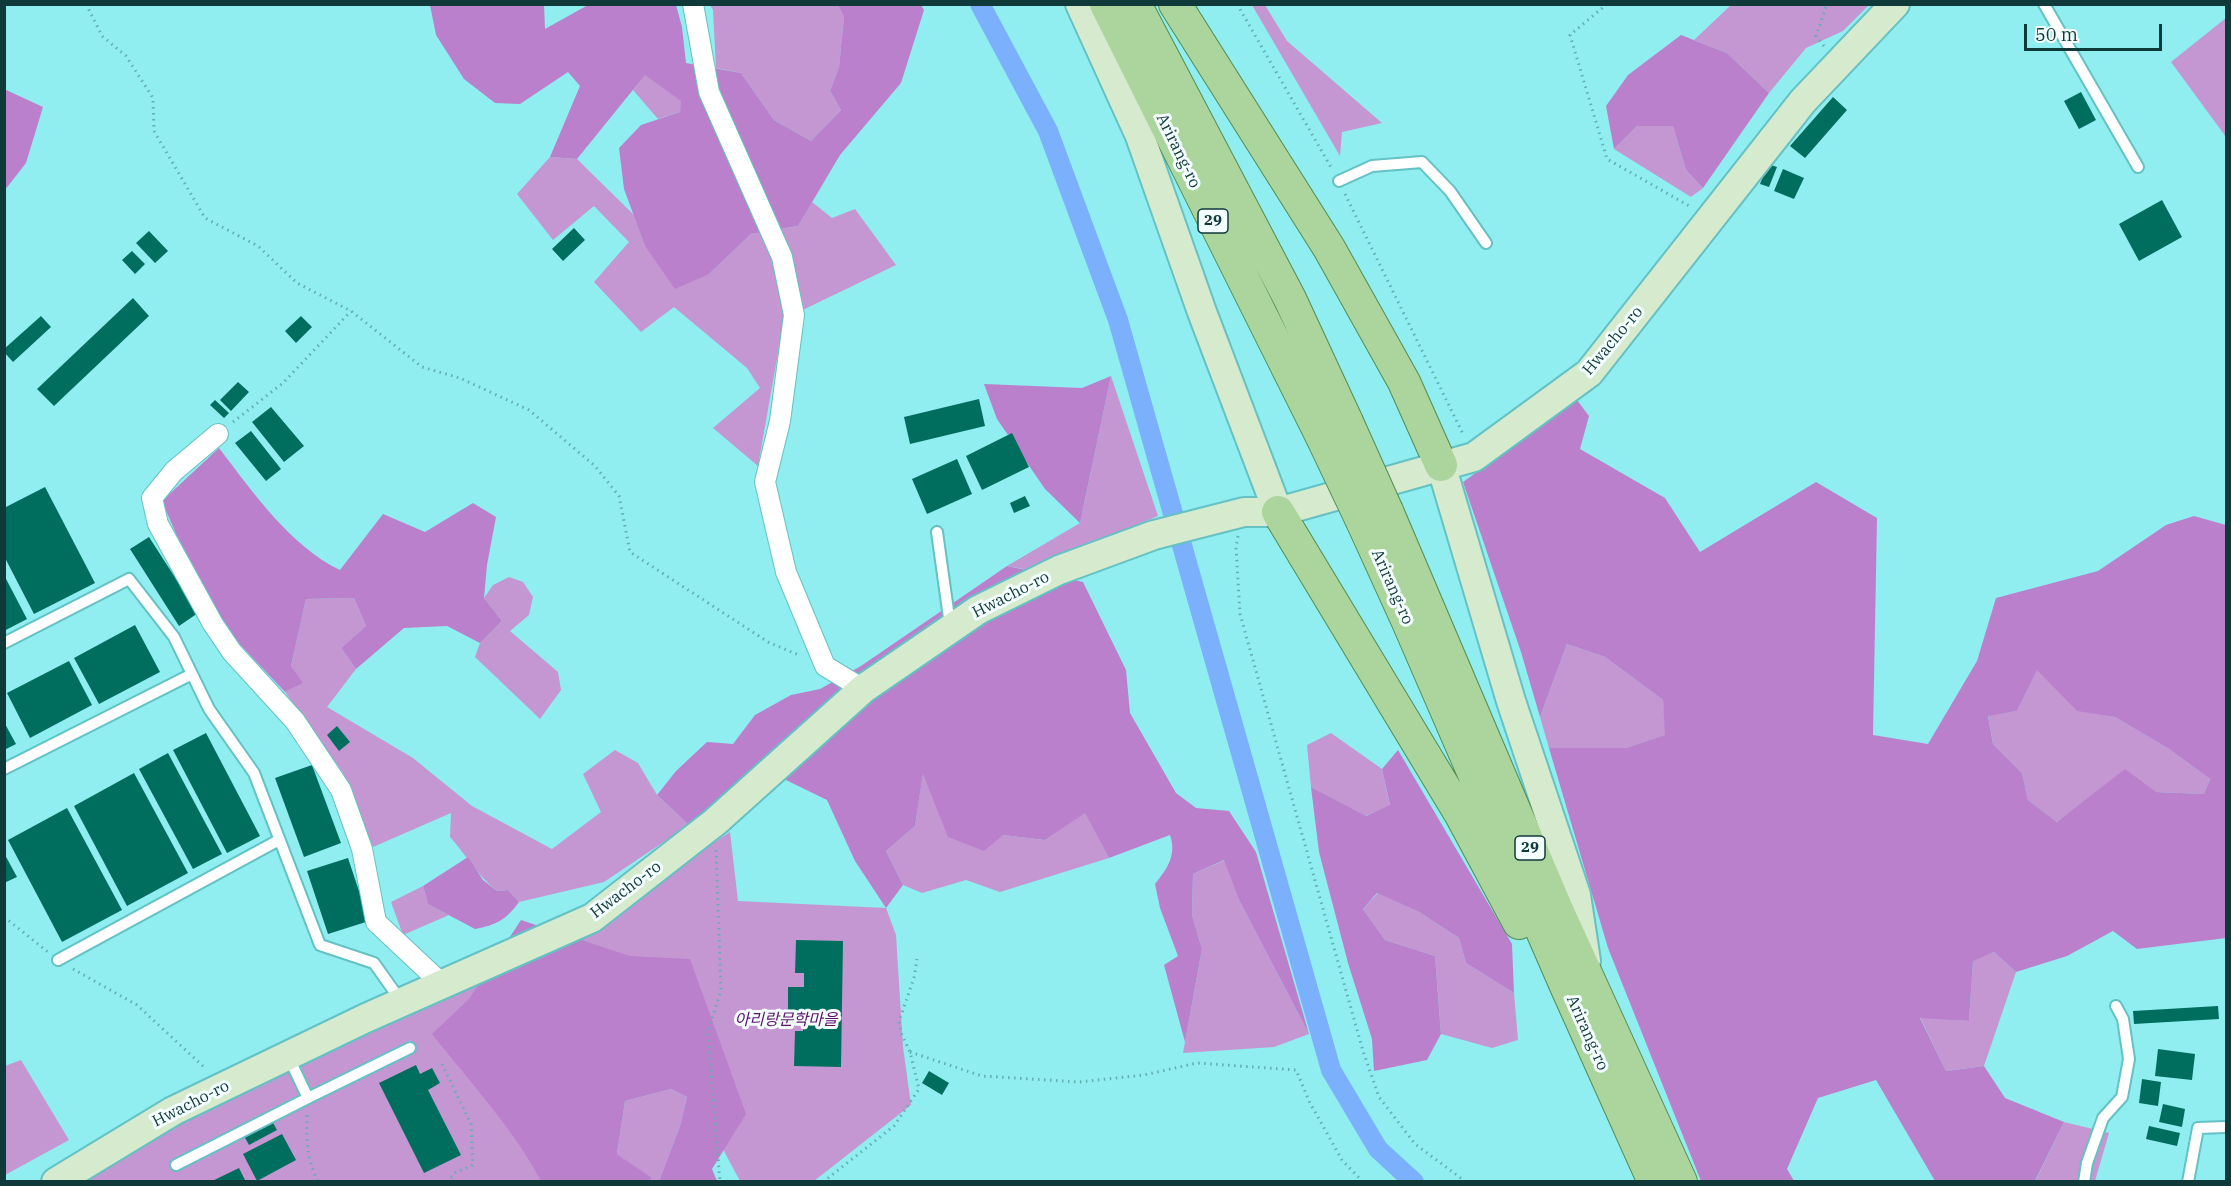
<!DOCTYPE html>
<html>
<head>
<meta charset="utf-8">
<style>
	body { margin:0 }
	#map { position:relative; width:2231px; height:1186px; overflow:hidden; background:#90edf0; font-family:"IBM Plex Serif",serif }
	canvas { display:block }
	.frame { position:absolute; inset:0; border:6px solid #10393a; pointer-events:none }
	.scale { position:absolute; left:2024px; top:24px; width:138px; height:27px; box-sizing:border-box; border:3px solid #10393a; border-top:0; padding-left:8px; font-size:18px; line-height:21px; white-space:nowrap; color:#10393a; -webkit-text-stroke:4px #f5fefe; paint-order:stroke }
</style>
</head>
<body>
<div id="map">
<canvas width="2231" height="1186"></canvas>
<div class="frame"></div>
<div class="scale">50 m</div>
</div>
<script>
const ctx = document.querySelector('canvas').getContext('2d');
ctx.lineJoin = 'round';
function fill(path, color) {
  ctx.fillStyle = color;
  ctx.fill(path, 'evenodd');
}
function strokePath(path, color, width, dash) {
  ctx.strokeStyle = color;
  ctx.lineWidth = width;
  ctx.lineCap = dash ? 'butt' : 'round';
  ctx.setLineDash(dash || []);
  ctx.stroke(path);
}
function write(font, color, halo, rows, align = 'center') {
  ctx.font = font + ' "IBM Plex Serif","Noto Sans KR",serif';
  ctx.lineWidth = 6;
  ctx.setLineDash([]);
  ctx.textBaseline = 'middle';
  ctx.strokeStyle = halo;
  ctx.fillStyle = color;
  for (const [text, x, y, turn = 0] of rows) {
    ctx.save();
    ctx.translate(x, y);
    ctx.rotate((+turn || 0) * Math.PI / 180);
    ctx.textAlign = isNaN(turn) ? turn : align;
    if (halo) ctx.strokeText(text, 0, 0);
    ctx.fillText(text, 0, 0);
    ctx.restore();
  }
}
const green = new Path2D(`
	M 710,5 L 838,5 L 844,17 L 839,67 L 830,91 L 841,110 L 811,141 L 774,120 L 741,73 L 716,68 L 713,10 Z
	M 1252,5 L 1265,5 L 1287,41 L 1382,123 L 1342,132 L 1340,156 Z
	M 1731,5 L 1869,5 L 1843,31 L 1806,48 L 1769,93 L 1727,53 L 1694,40 Z
	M 2226,18 L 2226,137 L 2171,62 Z
	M 645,74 L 682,101 L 680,112 L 658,119 L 633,90 Z
	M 1637,126 L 1673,126 L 1686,170 L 1703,188 L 1691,197 L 1614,149 Z
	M 550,157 L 577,159 L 634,215 L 645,246 L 709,274 L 751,234 L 798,226 L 812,202 L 832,218 L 855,209 L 896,265 L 784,319 L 758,466 L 713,428 L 760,388 L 747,368 L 674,307 L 641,332 L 594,282 L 629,242 L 594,206 L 553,240 L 517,194 Z
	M 1111,376 L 1158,516 L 1029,570 L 1007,566 L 1080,523 Z
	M 509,577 L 523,582 L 533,597 L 529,615 L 510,631 L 558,672 L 561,690 L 540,719 L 475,657 L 480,643 L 502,621 L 484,598 L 493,585 Z
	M 354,598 L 366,626 L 341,648 L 356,669 L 327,707 L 413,758 L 472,806 L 552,849 L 601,812 L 583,774 L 615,750 L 638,763 L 657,795 L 689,825 L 604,882 L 519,902 L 508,890 L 497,891 C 478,876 466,855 450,837 L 451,813 L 373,847 L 343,773 L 285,692 L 302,683 L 291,666 L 306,599 Z
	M 1567,644 L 1605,657 L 1663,700 L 1666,735 L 1626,748 L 1549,748 L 1540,717 Z
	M 2037,669 L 2077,710 L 2115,717 L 2169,749 L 2210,779 L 2204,794 L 2156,792 L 2076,808 L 2057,822 L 2028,800 L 2022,773 L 1993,744 L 1988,715 L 2017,711 Z
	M 1331,733 L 1382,769 L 1390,806 L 1365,816 L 1311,787 L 1307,745 Z
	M 923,773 L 1003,835 L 1045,840 L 1085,812 L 1109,858 L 1000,892 L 966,880 L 922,893 L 903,885 L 886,851 L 915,826 Z
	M 730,832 L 738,901 L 886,908 L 896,935 L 903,1047 L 911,1105 L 814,1181 L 740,1181 L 659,1030 L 564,1181 L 73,1182 L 152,1129 L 688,859 Z
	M 1225,860 L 1239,900 L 1309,1034 L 1274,1047 L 1183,1053 L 1202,949 L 1192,915 L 1193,874 Z
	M 423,886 L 428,904 L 449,915 L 403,935 L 391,902 Z
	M 1378,893 L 1419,912 L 1459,938 L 1466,963 L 1514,993 L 1518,1040 L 1492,1048 L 1441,1034 L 1435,956 L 1385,940 L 1363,909 Z
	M 1994,952 L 2016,972 L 1984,1066 L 1946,1071 L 1920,1017 L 1969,1021 L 1973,960 Z
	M 21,1060 L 69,1140 L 5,1175 L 5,1066 Z
	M 671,1089 L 687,1097 L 680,1126 L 659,1181 L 650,1181 L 652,1179 L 617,1154 L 625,1101 Z
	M 2064,1122 L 2109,1133 L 2095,1181 L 2035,1182 Z`);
const forest = new Path2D(`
	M 430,5 L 544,5 L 545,29 L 588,5 L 676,5 L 682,27 L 686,63 L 741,73 L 774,120 L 811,141 L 841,110 L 830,91 L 839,67 L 844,17 L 838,5 L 921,5 L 924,10 L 901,83 L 840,155 L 798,226 L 751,234 L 709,274 L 675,289 L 645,246 L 624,189 L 619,148 L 641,125 L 680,112 L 681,101 L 645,75 L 577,159 L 550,157 L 580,86 L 568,72 L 520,104 L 495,103 L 464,79 L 436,35 Z
	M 1681,35 L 1727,53 L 1769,93 L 1703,188 L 1686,170 L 1673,126 L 1637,126 L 1614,149 L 1606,106 L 1628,75 Z
	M 4,89 L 43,107 L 26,163 L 5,190 Z
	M 1111,376 L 1080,523 L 1045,489 L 997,419 L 984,384 L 1082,388 Z
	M 1577,400 L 1589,416 L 1580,449 L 1665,498 L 1700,552 L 1816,482 L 1877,518 L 1873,735 L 1928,744 L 1977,661 L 1996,598 L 2098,571 L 2166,525 L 2194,516 L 2226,525 L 2226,938 L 2137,949 L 2113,931 L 2067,956 L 2016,972 L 1994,952 L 1973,961 L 1969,1021 L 1920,1018 L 1946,1071 L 1984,1066 L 2005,1098 L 2064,1122 L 2035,1181 L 1935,1181 L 1876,1080 L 1818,1098 L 1787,1169 L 1794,1181 L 1701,1181 L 1608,948 L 1549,748 L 1626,748 L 1665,735 L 1663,700 L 1605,657 L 1567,644 L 1540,717 L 1521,652 L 1463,482 ZM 2037,670 L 2077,711 L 2115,717 L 2169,749 L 2210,779 L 2204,794 L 2156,792 L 2125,769 L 2057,822 L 2028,800 L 2022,773 L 1993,744 L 1988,716 L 2017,711 Z
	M 219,448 C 252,491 290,546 340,570 L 383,514 L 425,532 L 473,503 L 496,517 L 487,565 L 484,598 L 502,621 L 480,643 L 447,626 L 404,628 L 356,669 L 341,648 L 366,626 L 354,598 L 306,599 L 291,666 L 303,683 L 285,692 L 231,635 L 176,534 L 162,501 Z
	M 1007,566 L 1083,582 L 1126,670 L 1130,713 L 1176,793 L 1196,808 L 1229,811 L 1256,852 L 1309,1034 L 1239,900 L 1224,860 L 1193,874 L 1192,915 L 1202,949 L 1185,1042 L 1164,965 L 1178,956 L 1160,908 L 1155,884 C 1167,869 1177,855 1170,835 L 1109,858 L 1085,813 L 1045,840 L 1003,835 L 984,851 L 948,837 L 923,774 L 915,826 L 886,851 L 903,885 L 886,908 L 855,861 L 827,800 L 786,780 L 760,763 L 689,825 L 657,795 L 676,771 L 707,742 L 733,744 L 755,715 L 791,695 L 820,689 L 861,666 Z
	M 1398,750 L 1512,944 L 1514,993 L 1466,963 L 1459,938 L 1419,912 L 1377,893 L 1363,909 L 1385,940 L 1435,956 L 1441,1034 L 1427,1060 L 1374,1071 L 1372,1039 L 1348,963 L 1319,852 L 1311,787 L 1366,816 L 1390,805 L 1382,769 Z
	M 468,857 L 483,880 L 497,891 L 508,890 L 519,902 C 506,920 496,925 475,929 L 428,904 L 423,886 Z
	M 521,920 L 630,956 L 690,959 L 746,1114 L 712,1169 L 717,1181 L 659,1181 L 680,1126 L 687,1097 L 671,1089 L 625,1101 L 617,1154 L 652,1178 L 650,1181 L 541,1181 C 513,1128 469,1081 432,1034 L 469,999 Z`);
const canal = new Path2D(`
	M 980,4 L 1048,131 L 1118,320 L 1331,1070 L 1378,1149 L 1414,1182`);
const building = new Path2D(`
	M 2081,92 L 2096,120 L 2079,129 L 2064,101 Z
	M 1833,97 L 1847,110 L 1805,158 L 1790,146 Z
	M 1768,164 L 1777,167 L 1769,187 L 1760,184 Z
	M 1783,169 L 1804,178 L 1794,199 L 1774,191 Z
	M 2162,200 L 2182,237 L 2139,261 L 2119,224 Z
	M 574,228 L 585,240 L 563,261 L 552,249 Z
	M 149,231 L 168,251 L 155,263 L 136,243 Z
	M 132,251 L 145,264 L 135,274 L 122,260 Z
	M 133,298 L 149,316 L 54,406 L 37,389 Z
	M 41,316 L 51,327 L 13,362 L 4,352 L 4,349 Z
	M 301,316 L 312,327 L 296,343 L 285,331 Z
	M 238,382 L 249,392 L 231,411 L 220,400 Z
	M 979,399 L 985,426 L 910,444 L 904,417 Z
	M 215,400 L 229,413 L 224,418 L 210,405 Z
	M 271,407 L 304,446 L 284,462 L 252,422 Z
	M 251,431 L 281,469 L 266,481 L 235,443 Z
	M 1012,433 L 1029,467 L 982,490 L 966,456 Z
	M 957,459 L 972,494 L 927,514 L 912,479 Z
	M 45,487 L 95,583 L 34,614 L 4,556 L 4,508 Z
	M 1025,496 L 1030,506 L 1014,513 L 1010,503 Z
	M 149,537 L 198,613 L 179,626 L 130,549 Z
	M 4,575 L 27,619 L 4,631 Z
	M 135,625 L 160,672 L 99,704 L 74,658 Z
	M 69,661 L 92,705 L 30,738 L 7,693 Z
	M 4,722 L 16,744 L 4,750 Z
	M 337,726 L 350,742 L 339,751 L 327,735 Z
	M 206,733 L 260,836 L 227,853 L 173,750 Z
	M 168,753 L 222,854 L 193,869 L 139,769 Z
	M 312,765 L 341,843 L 304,857 L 275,778 Z
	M 134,773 L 188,873 L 127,906 L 74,806 Z
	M 67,808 L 122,910 L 62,942 L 8,840 Z
	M 4,853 L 17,877 L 4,883 Z
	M 348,858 L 369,921 L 328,934 L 307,871 Z
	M 796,940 L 843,941 L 841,1067 L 794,1066 L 795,1031 L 803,1031 L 803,1012 L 788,1012 L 788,987 L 804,987 L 804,973 L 795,973 Z
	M 2218,1006 L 2219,1019 L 2134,1024 L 2133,1011 Z
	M 2158,1049 L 2195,1054 L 2192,1080 L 2155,1076 Z
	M 416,1065 L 420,1074 L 432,1068 L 440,1083 L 428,1090 L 461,1155 L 424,1173 L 379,1083 Z
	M 929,1071 L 949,1083 L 942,1095 L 922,1083 Z
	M 2142,1079 L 2161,1082 L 2158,1106 L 2139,1103 Z
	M 2163,1104 L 2185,1109 L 2182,1127 L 2159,1122 Z
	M 272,1121 L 277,1130 L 249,1145 L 244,1136 Z
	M 2149,1126 L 2180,1133 L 2177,1146 L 2146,1139 Z
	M 282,1134 L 296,1160 L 257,1181 L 243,1154 Z
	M 239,1168 L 246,1182 L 210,1182 Z`);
const path = new Path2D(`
	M 86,4 L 102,36 L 126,56 L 153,98 L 154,131 L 205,218 L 258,246 L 297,283 L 351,311 L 422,367 L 460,378 L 529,410 L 595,466 L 619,496 L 630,552 L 768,642 L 801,656
	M 1237,4 L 1332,169
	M 1607,4 L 1570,35 L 1607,159 L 1691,207
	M 1824,46 L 1816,36 L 1827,4
	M 1345,194 L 1464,436
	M 233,422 L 283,383 L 351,311
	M 1238,536 L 1236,547 L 1240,614 L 1363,1051 L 1379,1097 L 1415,1144 L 1466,1182
	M 716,850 L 721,990 L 708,1032 L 720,1182
	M 4,917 L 48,952
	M 73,969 L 137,1005 L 206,1069
	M 910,1052 L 982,1076 L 1079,1082 L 1144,1075 L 1197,1063 L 1296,1070 L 1310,1103 L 1342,1160 L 1363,1182
	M 442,1064 L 471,1124 L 473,1165 L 455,1173 L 447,1182
	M 307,1115 C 306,1141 307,1158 318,1182
	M 823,1182 L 894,1126 L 919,1089 L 910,1052 L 901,1033 L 899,1021 L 914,978 L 917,959`);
const lane = new Path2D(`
	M 2044,4 L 2138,167
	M 1339,181 L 1372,166 L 1422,162 L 1450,191 L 1486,243
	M 937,532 L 950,625
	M 4,643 L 129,579 L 174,637 L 209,709 L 254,773 L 320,945 L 374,963 L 401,1001
	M 4,769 L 192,674
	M 58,960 L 279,840
	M 308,1098 L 410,1048
	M 176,1165 L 308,1098 L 288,1056
	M 2084,1182 L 2087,1163 L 2103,1118 L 2122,1097 L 2129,1059 L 2123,1019 L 2116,1006
	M 2188,1182 L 2198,1128 L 2226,1127`);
const street = new Path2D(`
	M 693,4 L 709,92 L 782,257 L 794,315 L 780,421 L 765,482 L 786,572 L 825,666 L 863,689
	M 218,434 L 174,471 L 152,498 L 158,524 L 213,624 L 232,652 L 295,721 L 341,790 L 362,849 L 376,922 L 442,984`);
const secondary = new Path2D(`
	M 1080,4 L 1140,136 L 1202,312 L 1278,512
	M 1441,465 L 1511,701 L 1576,895 L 1586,961
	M 56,1182 L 173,1111 L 366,1018 L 592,918 L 715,822 L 863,689 L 978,610 L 1059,570 L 1154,535 L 1244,512 L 1278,512 L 1474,457 L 1589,373 L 1803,101 L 1895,4`);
const primary = new Path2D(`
	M 1106,4 L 1322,437
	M 1135,4 L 1290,299 L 1347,422
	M 1175,4 L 1329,248 L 1404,382 L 1441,465
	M 1387,511 L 1557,910 L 1681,1182
	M 1278,512 L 1461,815 L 1519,923
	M 1362,521 L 1408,622 L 1565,984 L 1654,1182`);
const primaryBridge = new Path2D(`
	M 1347,422 L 1387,511
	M 1322,437 L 1362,521`);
const shields = [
	[1213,221,30],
	[1530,848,30]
];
const shieldNames = [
	["29",1213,221],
	["29",1530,848]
];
const streetNames = [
	["Arirang-ro",1178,151,64],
	["Hwacho-ro",1613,341,-50],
	["Arirang-ro",1392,587,66],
	["Hwacho-ro",1011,595,-27],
	["Hwacho-ro",626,890,-37],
	["Arirang-ro",1587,1033,66],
	["Hwacho-ro",191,1104,-27]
];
const parkNames = [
	["아리랑문학마을",786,1020]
];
fill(green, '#c497d2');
fill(forest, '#ba80cc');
strokePath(canal, '#7bb0fd', 20);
fill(building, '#006e5e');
strokePath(lane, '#64c1c4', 14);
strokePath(street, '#64c1c4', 22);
strokePath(secondary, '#64c1c4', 32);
strokePath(primary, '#528c50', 34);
strokePath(path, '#63aeb0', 3, [1.5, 4.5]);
strokePath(lane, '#fff', 10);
strokePath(street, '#fff', 20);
strokePath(secondary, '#d6eace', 28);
strokePath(primary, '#acd59d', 32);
strokePath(primaryBridge, '#528c50', 34, []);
strokePath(primaryBridge, '#acd59d', 32);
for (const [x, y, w] of shields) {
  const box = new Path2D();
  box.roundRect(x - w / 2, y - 12, w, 24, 4.5);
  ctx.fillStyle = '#f5fefe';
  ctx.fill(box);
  strokePath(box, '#10393a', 1.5);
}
write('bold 15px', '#10393a', null, shieldNames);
write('16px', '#10393a', '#f5fefe', streetNames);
write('italic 16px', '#5b116f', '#f5fefe', parkNames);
</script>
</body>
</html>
